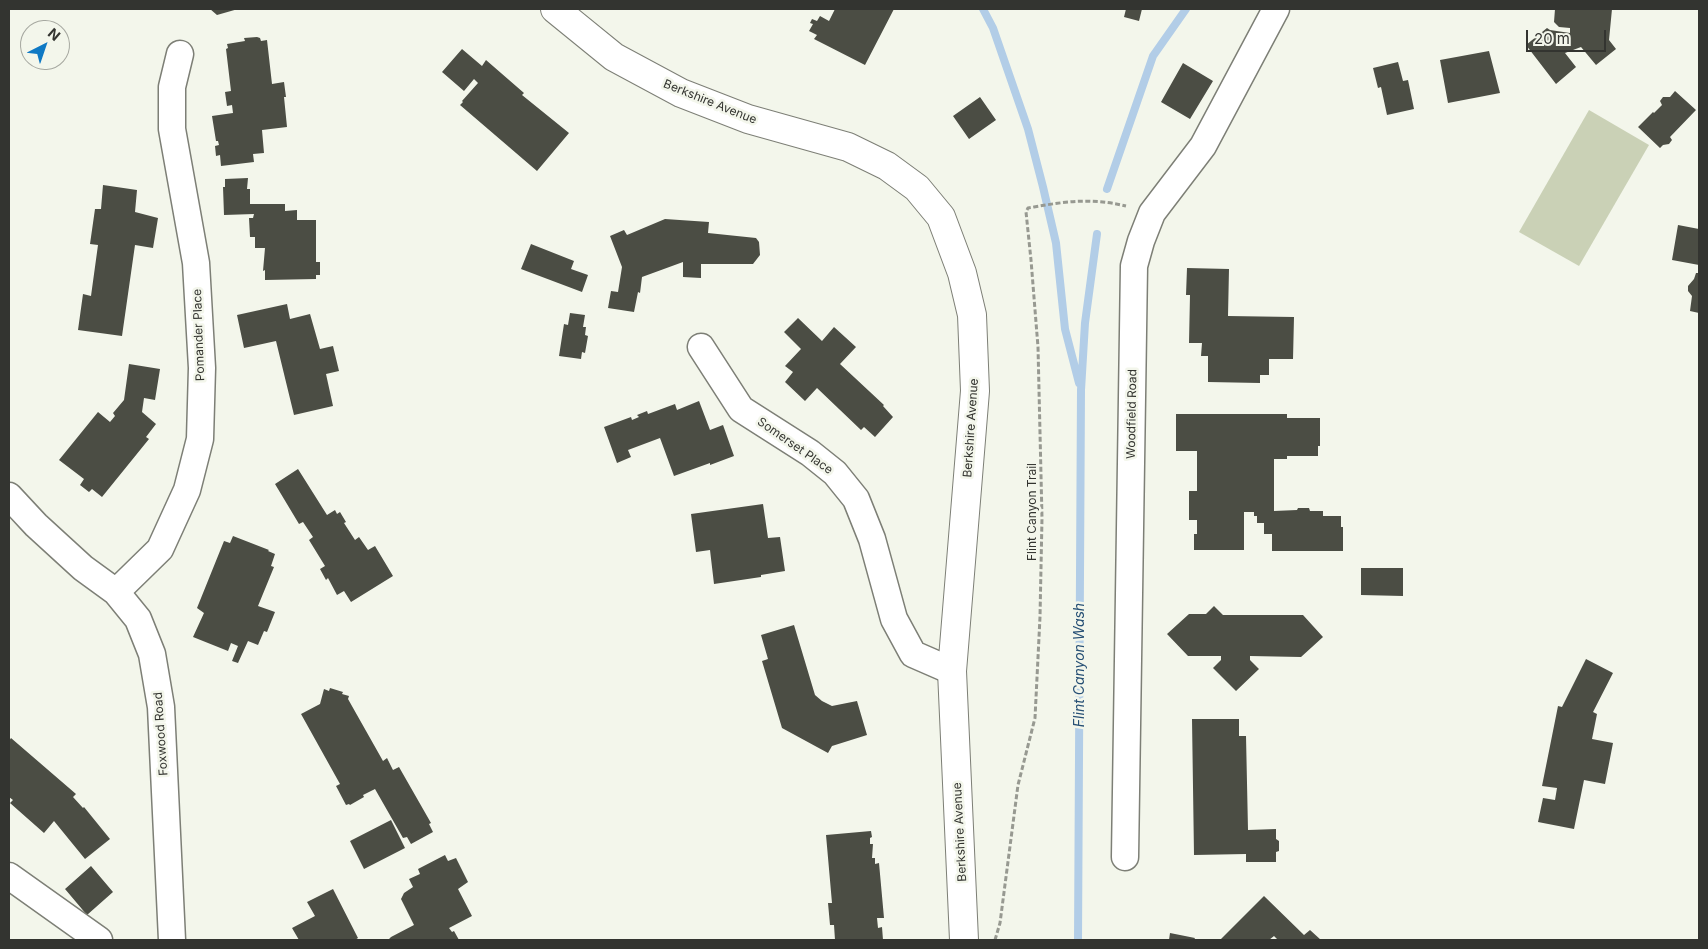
<!DOCTYPE html>
<html>
<head>
<meta charset="utf-8">
<style>
	body { margin:0 }
	#map { position:relative; width:1708px; height:949px; overflow:hidden; background:#f3f6eb; font-family:Inter,sans-serif }
	canvas { display:block }
	.frame { position:absolute; inset:0; border:10px solid #333430; pointer-events:none }
	.north { position:absolute; left:20px; top:20px; width:50px; height:50px; box-sizing:border-box; background:#f3f6eb; border:1px solid #a6a8a0; border-radius:50%; rotate:41deg; font-size:14px; font-weight:700; line-height:20px; text-align:center; color:#333430 }
	.north::after { content:''; display:block; margin:auto; width:18px; height:22px; background:#0f79c4; clip-path:polygon(50% 0,100% 100%,50% 72%,0 100%) }
	.scale { position:absolute; left:1526px; top:30px; width:80px; height:22px; box-sizing:border-box; border:2px solid #333430; border-top:0; padding-left:6px; font-size:15px; line-height:18px; white-space:nowrap; color:#333430; -webkit-text-stroke:4px #f3f6eb; paint-order:stroke }
</style>
</head>
<body>
<div id="map">
<canvas width="1708" height="949"></canvas>
<div class="frame"></div>
<div class="north">N</div>
<div class="scale">20 m</div>
</div>
<script>
const ctx = document.querySelector('canvas').getContext('2d');
ctx.lineJoin = 'round';
function fill(path, color) {
  ctx.fillStyle = color;
  ctx.fill(path, 'evenodd');
}
function strokePath(path, color, width, dash) {
  ctx.strokeStyle = color;
  ctx.lineWidth = width;
  ctx.lineCap = dash ? 'butt' : 'round';
  ctx.setLineDash(dash || []);
  ctx.stroke(path);
}
function write(font, color, halo, rows, align = 'center') {
  ctx.font = font + ' Inter,sans-serif';
  ctx.lineWidth = 5;
  ctx.setLineDash([]);
  ctx.textBaseline = 'middle';
  ctx.strokeStyle = halo;
  ctx.fillStyle = color;
  for (const [text, x, y, turn = 0] of rows) {
    ctx.save();
    ctx.translate(x, y);
    ctx.rotate((+turn || 0) * Math.PI / 180);
    ctx.textAlign = isNaN(turn) ? turn : align;
    if (halo) ctx.strokeText(text, 0, 0);
    ctx.fillText(text, 0, 0);
    ctx.restore();
  }
}
const green = new Path2D(`
	M 1589,110 L 1649,145 L 1579,266 L 1519,232 Z`);
const stream = new Path2D(`
	M 983,9 L 993,28 L 1028,129 L 1043,187 L 1056,243 L 1065,329 L 1079,383
	M 1107,189 L 1153,56 L 1186,9
	M 1078,940 L 1081,390 L 1085,323 L 1097,234`);
const building = new Path2D(`
	M 210,9 L 238,9 L 217,15 Z
	M 835,9 L 894,9 L 865,65 L 814,39 L 817,35 L 809,31 L 813,24 L 810,23 L 812,19 L 817,21 L 820,16 L 829,21 Z
	M 1126,9 L 1142,9 L 1139,21 L 1124,17 Z
	M 1555,9 L 1612,9 L 1609,40 L 1616,49 L 1596,65 L 1581,47 L 1565,53 L 1576,67 L 1556,84 L 1526,45 L 1547,28 L 1550,30 L 1570,33 L 1570,28 L 1559,27 L 1554,22 Z
	M 257,37 L 260,38 L 261,41 L 267,40 L 272,84 L 284,82 L 286,97 L 284,97 L 287,127 L 262,130 L 264,153 L 253,154 L 254,162 L 221,166 L 220,155 L 216,156 L 215,146 L 219,145 L 218,141 L 216,141 L 212,116 L 233,113 L 232,105 L 227,106 L 225,92 L 231,91 L 226,49 L 228,48 L 227,44 L 245,41 L 244,38 Z
	M 462,49 L 482,66 L 486,60 L 524,93 L 522,95 L 569,133 L 537,171 L 460,105 L 463,102 L 462,101 L 478,83 L 474,79 L 464,91 L 442,72 Z
	M 1489,51 L 1500,93 L 1448,103 L 1440,60 Z
	M 1398,62 L 1403,81 L 1408,80 L 1414,109 L 1387,115 L 1381,87 L 1378,88 L 1373,68 Z
	M 1183,63 L 1213,81 L 1190,119 L 1161,102 Z
	M 1675,91 L 1696,110 L 1670,137 L 1672,140 L 1669,144 L 1663,145 L 1660,148 L 1638,127 L 1653,112 L 1654,113 L 1662,105 L 1660,101 L 1663,97 L 1670,97 Z
	M 980,97 L 996,120 L 969,139 L 953,116 Z
	M 248,178 L 247,189 L 250,189 L 250,204 L 285,204 L 285,211 L 297,210 L 297,220 L 316,220 L 316,262 L 320,262 L 320,275 L 316,275 L 316,279 L 265,280 L 265,270 L 263,271 L 265,248 L 255,248 L 255,237 L 250,237 L 249,218 L 253,218 L 254,214 L 224,215 L 223,187 L 225,187 L 225,179 Z
	M 103,185 L 137,190 L 135,212 L 158,218 L 153,248 L 135,245 L 122,336 L 78,330 L 83,294 L 91,296 L 98,245 L 90,244 L 95,209 L 101,209 Z
	M 665,219 L 709,222 L 708,233 L 756,238 L 759,242 L 760,255 L 753,264 L 701,264 L 701,278 L 683,277 L 683,262 L 642,277 L 640,293 L 638,292 L 634,312 L 608,308 L 611,291 L 618,292 L 622,267 L 610,236 L 624,230 L 627,235 Z
	M 1678,225 L 1699,229 L 1699,265 L 1672,260 Z
	M 531,244 L 574,261 L 571,269 L 588,275 L 582,292 L 521,269 Z
	M 1187,268 L 1229,269 L 1228,316 L 1294,317 L 1293,359 L 1269,359 L 1269,375 L 1260,375 L 1260,383 L 1208,382 L 1208,356 L 1201,356 L 1202,343 L 1189,343 L 1190,295 L 1186,295 Z
	M 1696,273 L 1699,273 L 1699,313 L 1690,311 L 1692,296 L 1688,291 L 1688,286 L 1694,279 Z
	M 287,304 L 290,319 L 310,314 L 320,349 L 333,346 L 339,371 L 326,374 L 333,406 L 294,415 L 276,341 L 244,348 L 237,315 Z
	M 570,313 L 585,315 L 583,327 L 586,327 L 585,335 L 588,336 L 585,353 L 582,352 L 581,359 L 559,356 L 564,324 L 568,325 Z
	M 798,318 L 822,341 L 834,327 L 856,347 L 840,364 L 884,405 L 883,406 L 893,417 L 875,437 L 864,427 L 861,430 L 817,388 L 805,401 L 785,382 L 793,372 L 785,366 L 801,349 L 784,332 Z
	M 129,364 L 160,369 L 155,400 L 144,398 L 142,412 L 156,424 L 146,437 L 149,439 L 102,497 L 92,489 L 89,492 L 80,485 L 84,479 L 59,460 L 98,412 L 110,422 L 115,416 L 113,413 L 124,400 Z
	M 699,401 L 710,430 L 723,425 L 734,456 L 710,465 L 710,463 L 674,476 L 660,438 L 628,450 L 631,457 L 617,463 L 604,427 L 631,417 L 632,420 L 639,417 L 637,415 L 647,411 L 648,414 L 675,404 L 677,410 Z
	M 1176,414 L 1287,414 L 1287,418 L 1320,418 L 1320,446 L 1318,446 L 1318,456 L 1287,456 L 1287,459 L 1274,459 L 1274,511 L 1297,510 L 1298,508 L 1309,508 L 1310,511 L 1323,511 L 1323,516 L 1341,516 L 1341,527 L 1343,527 L 1343,551 L 1272,551 L 1272,534 L 1264,534 L 1264,523 L 1257,523 L 1257,516 L 1254,516 L 1254,512 L 1244,512 L 1244,550 L 1194,550 L 1194,534 L 1197,534 L 1197,520 L 1189,520 L 1189,491 L 1197,491 L 1197,451 L 1176,451 Z
	M 298,469 L 327,515 L 335,510 L 337,514 L 340,512 L 346,522 L 344,523 L 355,540 L 359,537 L 368,550 L 375,546 L 393,576 L 351,602 L 344,591 L 337,595 L 328,578 L 326,580 L 320,569 L 325,566 L 309,540 L 313,537 L 303,522 L 299,524 L 275,484 Z
	M 763,504 L 768,538 L 780,537 L 785,571 L 761,575 L 761,577 L 714,584 L 710,550 L 696,552 L 691,514 Z
	M 233,536 L 269,550 L 268,551 L 275,554 L 271,566 L 274,567 L 258,606 L 275,612 L 267,632 L 264,631 L 258,645 L 248,641 L 238,663 L 232,661 L 238,646 L 231,643 L 228,651 L 193,637 L 204,613 L 197,608 L 224,541 L 230,543 Z
	M 1361,568 L 1403,568 L 1403,596 L 1361,595 Z
	M 1214,606 L 1223,615 L 1303,615 L 1323,637 L 1301,657 L 1250,656 L 1250,660 L 1259,669 L 1236,691 L 1213,668 L 1221,660 L 1221,656 L 1188,656 L 1167,634 L 1189,614 L 1206,614 Z
	M 794,625 L 815,695 L 822,701 L 832,706 L 857,701 L 867,735 L 832,746 L 828,753 L 782,728 L 762,661 L 768,659 L 761,635 Z
	M 1586,659 L 1613,673 L 1593,712 L 1597,714 L 1592,739 L 1613,743 L 1605,784 L 1584,780 L 1574,829 L 1538,822 L 1543,798 L 1555,800 L 1557,788 L 1542,786 L 1558,706 L 1562,707 Z
	M 330,688 L 343,692 L 342,694 L 349,696 L 348,699 L 383,761 L 387,758 L 393,770 L 399,767 L 431,823 L 429,824 L 433,832 L 411,844 L 407,837 L 403,838 L 375,789 L 363,795 L 364,797 L 350,805 L 349,804 L 346,805 L 336,786 L 340,784 L 301,714 L 320,704 L 324,689 L 329,691 Z
	M 1192,719 L 1239,719 L 1239,736 L 1246,736 L 1248,830 L 1276,829 L 1276,839 L 1279,841 L 1279,851 L 1276,852 L 1276,862 L 1246,862 L 1246,854 L 1194,855 Z
	M 11,738 L 76,794 L 73,797 L 83,808 L 84,807 L 110,839 L 85,859 L 54,821 L 44,833 L 10,803 L 13,800 L 9,797 L 9,741 Z
	M 391,820 L 405,848 L 364,869 L 350,841 Z
	M 871,831 L 872,837 L 870,838 L 870,844 L 873,844 L 872,858 L 875,858 L 875,864 L 879,863 L 884,918 L 877,918 L 878,928 L 882,927 L 883,940 L 835,940 L 834,925 L 830,925 L 828,903 L 832,903 L 826,835 Z
	M 445,855 L 448,861 L 456,858 L 468,882 L 458,889 L 472,916 L 449,928 L 452,932 L 454,931 L 459,940 L 388,940 L 391,937 L 414,925 L 401,899 L 404,893 L 413,887 L 409,879 L 420,874 L 418,869 Z
	M 91,866 L 113,892 L 87,915 L 65,889 Z
	M 333,889 L 358,938 L 355,940 L 299,940 L 292,928 L 315,916 L 307,902 Z
	M 1264,896 L 1304,935 L 1310,930 L 1321,940 L 1278,940 L 1274,936 L 1269,940 L 1220,940 Z
	M 1170,933 L 1195,938 L 1194,940 L 1169,940 Z`);
const path = new Path2D(`
	M 995,940 L 1000,923 L 1018,785 L 1035,718 L 1040,617 L 1042,518 L 1038,347 L 1031,260 L 1026,212 L 1028,208 L 1034,207 C 1068,201 1092,198 1126,206`);
const minor = new Path2D(`
	M 701,347 L 741,409 L 810,453 L 835,473 L 856,499 L 872,539 L 894,619 L 913,654 L 952,671
	M 9,496 L 36,525 L 83,568 L 116,592 L 138,619 L 152,654 L 161,707 L 172,940
	M 116,592 L 160,549 L 187,490 L 200,439 L 202,368 L 196,263 L 172,129 L 172,87 L 180,54
	M 1125,857 L 1134,266 L 1141,241 L 1152,213 L 1203,146 L 1276,9
	M 9,876 L 99,940`);
const tertiary = new Path2D(`
	M 555,9 L 614,57 L 681,93 L 748,119 L 848,147 L 887,166 L 917,188 L 941,217 L 962,273 L 972,315 L 975,391 L 952,671 L 964,940`);
const streetNames = [
	["Berkshire Avenue",710,102,22],
	["Pomander Place",199,335,-92],
	["Woodfield Road",1132,414,-89],
	["Berkshire Avenue",971,428,-86],
	["Somerset Place",795,446,35],
	["Flint Canyon Trail",1032,512,-90],
	["Foxwood Road",161,734,-94],
	["Berkshire Avenue",960,832,-93]
];
const waterNames = [
	["Flint Canyon Wash",1080,665,-90]
];
fill(green, '#cad1b6');
strokePath(stream, '#b2cde7', 8);
fill(building, '#4b4d44');
strokePath(minor, '#7d7f76', 29);
strokePath(tertiary, '#7d7f76', 30);
strokePath(path, '#979991', 3, [5, 2.5]);
strokePath(minor, '#fff', 26);
strokePath(tertiary, '#fff', 28);
write('12px', '#333430', '#f3f6eb', streetNames);
write('italic 14px', '#275075', '#f3f6eb', waterNames);
</script>
</body>
</html>
